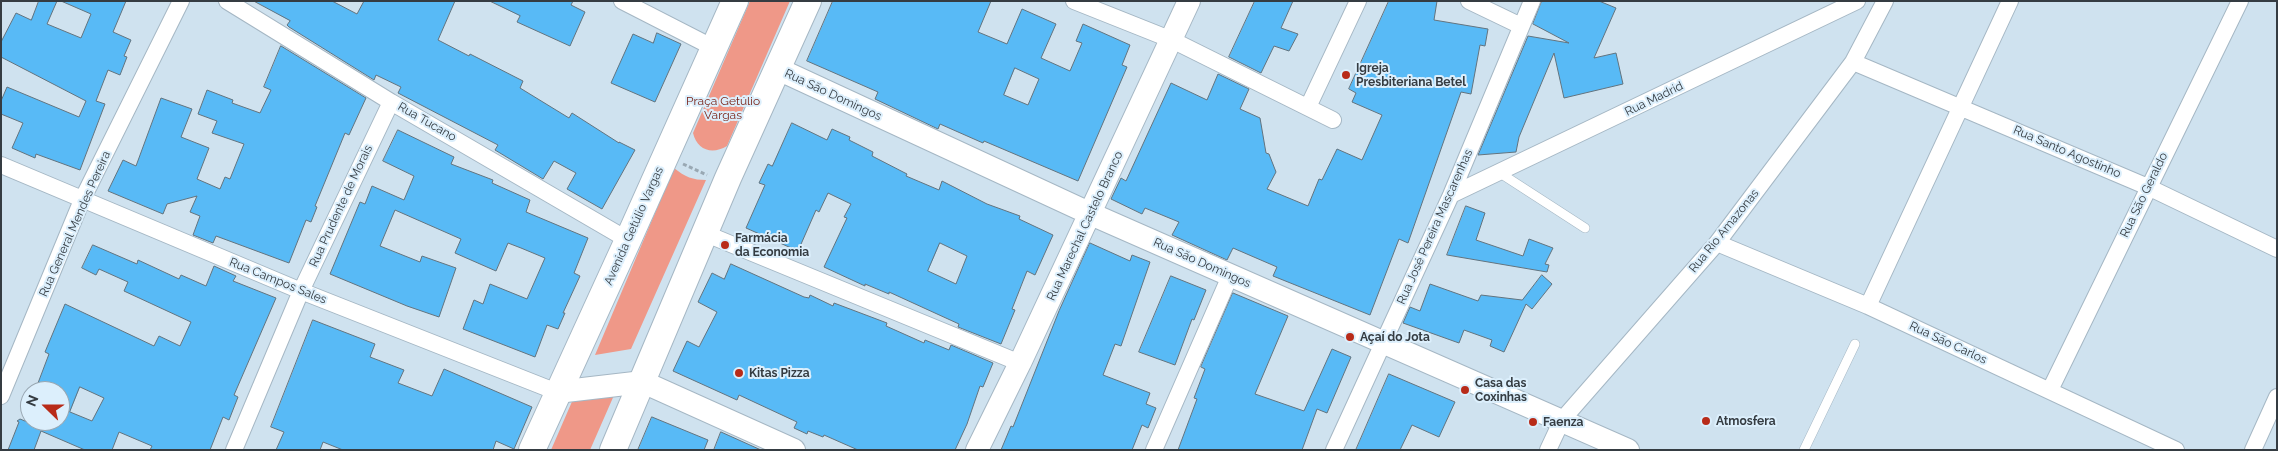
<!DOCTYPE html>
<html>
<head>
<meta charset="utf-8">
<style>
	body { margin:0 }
	#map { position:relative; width:2278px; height:451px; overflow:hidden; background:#cfe2ef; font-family:Raleway,sans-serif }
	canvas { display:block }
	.frame { position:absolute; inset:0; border:2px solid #353c42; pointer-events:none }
	.north { position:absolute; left:20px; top:381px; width:50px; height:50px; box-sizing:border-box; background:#dceffc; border:1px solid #99a7b2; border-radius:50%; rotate:292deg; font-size:14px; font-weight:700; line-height:20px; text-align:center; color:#353c42 }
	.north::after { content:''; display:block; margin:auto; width:18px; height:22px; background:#b82b19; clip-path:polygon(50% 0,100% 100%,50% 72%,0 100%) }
</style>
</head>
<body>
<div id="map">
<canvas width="2278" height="451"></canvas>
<div class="frame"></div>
<div class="north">N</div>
</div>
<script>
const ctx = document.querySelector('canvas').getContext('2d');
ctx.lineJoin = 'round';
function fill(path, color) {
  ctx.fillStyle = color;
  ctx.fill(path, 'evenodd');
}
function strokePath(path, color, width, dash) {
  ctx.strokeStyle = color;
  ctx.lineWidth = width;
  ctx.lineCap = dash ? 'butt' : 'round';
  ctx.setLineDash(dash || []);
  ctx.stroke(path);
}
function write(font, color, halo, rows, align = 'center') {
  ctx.font = font + ' Raleway,sans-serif';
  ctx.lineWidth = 4;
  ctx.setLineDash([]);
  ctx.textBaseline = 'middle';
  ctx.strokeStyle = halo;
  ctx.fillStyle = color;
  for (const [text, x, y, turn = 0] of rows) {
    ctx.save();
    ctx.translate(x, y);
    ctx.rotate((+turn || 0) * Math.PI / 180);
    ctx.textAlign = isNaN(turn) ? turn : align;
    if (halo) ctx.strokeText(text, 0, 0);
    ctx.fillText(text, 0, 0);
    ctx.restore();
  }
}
const green = new Path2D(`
	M 750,1 L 790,1 L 727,146 C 712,155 697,150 693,133 Z
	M 674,168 C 685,177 693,180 706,180 L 631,349 L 595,355 Z
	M 615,393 L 590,450 L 551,450 L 574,397 Z`);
const building = new Path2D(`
	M 39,1 L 57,1 L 47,24 L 81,38 L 91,14 L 61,1 L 126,1 L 113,32 L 131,40 L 124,56 L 127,57 L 120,75 L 108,70 L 96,101 L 105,104 L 80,170 L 36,154 L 35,158 L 12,148 L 23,123 L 1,114 L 1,101 L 7,87 L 79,117 L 86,101 L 1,57 L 1,42 L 16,13 L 31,20 Z
	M 254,1 L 332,1 L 357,14 L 364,1 L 455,1 L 438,40 L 469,56 L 470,54 L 523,81 L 520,88 L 569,118 L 572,113 L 619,143 L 619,142 L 635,150 L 602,209 L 567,189 L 576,173 L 554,161 L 543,179 L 495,150 L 498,145 L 398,93 L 401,87 L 376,75 L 374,80 L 289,27 L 287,25 L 290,21 Z
	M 490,1 L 573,1 L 571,5 L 585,12 L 570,46 L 517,22 L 520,16 Z
	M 833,1 L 991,1 L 978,32 L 1007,44 L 1022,9 L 1056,24 L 1041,58 L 1070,71 L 1082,43 L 1076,41 L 1083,24 L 1130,45 L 1122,65 L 1127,67 L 1078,181 L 984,141 L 983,143 L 940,124 L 938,129 L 875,99 L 878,92 L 807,61 ZM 1015,68 L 1039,79 L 1028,105 L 1004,95 Z
	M 1255,1 L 1293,1 L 1281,28 L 1298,34 L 1289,51 L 1274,46 L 1261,73 L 1229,57 Z
	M 1389,1 L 1437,1 L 1434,20 L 1488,29 L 1485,46 L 1480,45 L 1471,94 L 1461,92 L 1408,243 L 1399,239 L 1370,315 L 1273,276 L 1277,267 L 1233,248 L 1227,260 L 1172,235 L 1179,222 L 1145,208 L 1142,214 L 1111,199 L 1121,178 L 1126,181 L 1171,83 L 1207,100 L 1218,74 L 1249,89 L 1240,109 L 1260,118 L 1266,153 L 1269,154 L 1276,172 L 1267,189 L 1308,206 L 1319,179 L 1322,180 L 1337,149 L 1362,160 L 1382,115 L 1352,102 L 1356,93 L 1349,89 Z
	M 1542,1 L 1599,1 L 1616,8 L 1594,58 L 1616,53 L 1623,84 L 1564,98 L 1554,53 L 1519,137 L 1516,152 L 1478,155 L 1528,36 L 1569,43 L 1533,24 Z
	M 657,33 L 681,44 L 655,102 L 611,83 L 633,34 L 653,43 Z
	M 281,46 L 366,98 L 349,135 L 345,133 L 315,206 L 317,207 L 311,222 L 306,220 L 289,263 L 216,236 L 213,243 L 193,235 L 200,216 L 190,212 L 197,196 L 167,204 L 163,214 L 108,191 L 123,160 L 136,166 L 161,98 L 192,109 L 181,137 L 209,148 L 197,179 L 220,189 L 225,177 L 230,179 L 244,144 L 212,133 L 217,121 L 198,114 L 207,90 L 233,100 L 232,103 L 260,113 L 271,90 L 264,87 Z
	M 792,123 L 827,140 L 832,129 L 850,137 L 849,140 L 873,152 L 872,156 L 907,174 L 906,176 L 939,190 L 942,181 L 987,204 L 1020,216 L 1019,219 L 1053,235 L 1035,275 L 1027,271 L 1012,309 L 1015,310 L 1001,344 L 958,327 L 959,324 L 889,292 L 889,294 L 865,284 L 865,286 L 824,267 L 847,218 L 844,217 L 851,204 L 828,193 L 819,212 L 816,210 L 798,251 L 746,228 L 765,185 L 759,183 L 768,164 L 772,166 ZM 940,243 L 967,256 L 956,284 L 928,271 Z
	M 398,130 L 454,157 L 451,164 L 493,180 L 492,183 L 530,200 L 526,212 L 588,238 L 574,273 L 580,276 L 563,313 L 565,313 L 558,329 L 547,325 L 535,357 L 463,329 L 474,300 L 483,304 L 490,284 L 527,299 L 545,258 L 521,248 L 508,243 L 496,271 L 455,253 L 461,239 L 395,210 L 380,246 L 420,262 L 422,256 L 456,268 L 439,317 L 407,306 L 330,274 L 360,202 L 365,204 L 372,186 L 404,200 L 414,176 L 383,161 Z
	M 1466,206 L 1485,213 L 1476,240 L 1523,256 L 1529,239 L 1553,248 L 1545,264 L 1549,265 L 1547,272 L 1447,255 Z
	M 1090,243 L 1130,261 L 1132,255 L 1150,262 L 1121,346 L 1115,344 L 1103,375 L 1150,393 L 1146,404 L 1156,408 L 1148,428 L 1142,425 L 1132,450 L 1001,450 L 1011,426 L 1013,427 L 1059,311 Z
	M 93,245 L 137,264 L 138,260 L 179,279 L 181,275 L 206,286 L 214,266 L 236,276 L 233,281 L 276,298 L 234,395 L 238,397 L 229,420 L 223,417 L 210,450 L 150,450 L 152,446 L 119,432 L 112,450 L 85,450 L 41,431 L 34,450 L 8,450 L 19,422 L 17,421 L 20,419 L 25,421 L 60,421 L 60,391 L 35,391 L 49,354 L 45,352 L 65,304 L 154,346 L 159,336 L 180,346 L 191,322 L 124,291 L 128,282 L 99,269 L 96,275 L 82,268 ZM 80,387 L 104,398 L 92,421 L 70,412 Z
	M 731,264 L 804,297 L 809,298 L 810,295 L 833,306 L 834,303 L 887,323 L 886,326 L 924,343 L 925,340 L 949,350 L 951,345 L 993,363 L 983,387 L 980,386 L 967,424 L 955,450 L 858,450 L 824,435 L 823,437 L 808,431 L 807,434 L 794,428 L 797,422 L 739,395 L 737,400 L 673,371 L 687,341 L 699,347 L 717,312 L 698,302 L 712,273 L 724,279 Z
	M 1542,275 L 1552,284 L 1532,309 L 1526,304 L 1504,352 L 1490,346 L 1492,340 L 1464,330 L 1459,343 L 1403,323 L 1410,307 L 1420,311 L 1430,284 L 1478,301 L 1481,295 L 1522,300 Z
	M 1171,276 L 1206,290 L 1194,320 L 1192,319 L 1175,365 L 1139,352 Z
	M 1233,293 L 1288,316 L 1255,394 L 1304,411 L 1332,349 L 1351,357 L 1327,413 L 1317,409 L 1302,450 L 1178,450 L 1197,399 L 1194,398 L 1205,369 L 1201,367 Z
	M 313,320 L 375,344 L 370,357 L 404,370 L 398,383 L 432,396 L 444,369 L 532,407 L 514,449 L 496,441 L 493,450 L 343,450 L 323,442 L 320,450 L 276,450 L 284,432 L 271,427 Z
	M 1389,374 L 1455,402 L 1439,437 L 1412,425 L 1400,450 L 1356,450 Z
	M 652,417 L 708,440 L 704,450 L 638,450 Z
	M 721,432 L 761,450 L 714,450 Z`);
const path = new Path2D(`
	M 683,164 L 707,175`);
const lane = new Path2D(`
	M 1500,173 L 1585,228
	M 1804,450 L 1855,344`);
const street = new Path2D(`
	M 227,1 L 391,102 L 628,240
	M 622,1 L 714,48
	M 1074,1 L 1172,40 L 1333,120
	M 1469,1 L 1521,26
	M 1853,62 L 2148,187 L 2277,249
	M 1308,107 L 1358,1
	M 1,165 L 301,291 L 557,392
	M 1451,195 L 1857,1
	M 704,233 L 1020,363
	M 1717,243 L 1868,306 L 2176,450
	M 1868,306 L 2010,1
	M 2050,390 L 2240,1
	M 1,396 L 82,200 L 181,1
	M 234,450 L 301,291 L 391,102
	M 1154,450 L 1230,276
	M 1334,450 L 1451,195 L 1532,1
	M 1548,450 L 1562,420 L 1717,243 L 1853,62 L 1885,1
	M 2253,450 L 2277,397`);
const secondary = new Path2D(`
	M 778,69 L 1091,214 L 1628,450
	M 557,392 L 643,382 L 794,450
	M 977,450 L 1020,363 L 1189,1`);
const primary = new Path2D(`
	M 532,450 L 628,240 L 735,1
	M 613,450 L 728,178 L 808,1`);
const markers = [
	[1346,75,5,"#b82b19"],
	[725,245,5,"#b82b19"],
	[1350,337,5,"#b82b19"],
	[739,373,5,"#b82b19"],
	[1465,390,5,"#b82b19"],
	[1706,421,5,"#b82b19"],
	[1533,422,5,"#b82b19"]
];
const poiNames = [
	["Igreja",1356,68],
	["Presbiteriana Betel",1356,82],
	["Farmácia",735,238],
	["da Economia",735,252],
	["Açaí do Jota",1360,337],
	["Kitas Pizza",749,373],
	["Casa das",1475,383],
	["Coxinhas",1475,397],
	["Atmosfera",1716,421],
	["Faenza",1543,422]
];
const streetNames = [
	["Rua São Domingos",833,95,25],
	["Rua Madrid",1654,99,-26],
	["Rua Tucano",427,122,30],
	["Rua Santo Agostinho",2067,152,23],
	["Rua São Geraldo",2144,195,-64],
	["Rua Prudente de Morais",341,206,-65],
	["Rua General Mendes Pereira",75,224,-66],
	["Avenida Getúlio Vargas",634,226,-66],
	["Rua Marechal Castelo Branco",1085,226,-65],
	["Rua José Pereira Mascarenhas",1435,227,-66],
	["Rua Rio Amazonas",1724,231,-51],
	["Rua São Domingos",1202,263,24],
	["Rua Campos Sales",278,281,22],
	["Rua São Carlos",1948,343,25]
];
const parkNames = [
	["Praça Getúlio",723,101],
	["Vargas",723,115]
];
fill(green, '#ef9888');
fill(building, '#58baf6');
strokePath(building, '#62737e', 1);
strokePath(lane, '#a5b7c4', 10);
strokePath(street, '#a5b7c4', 18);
strokePath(secondary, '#a5b7c4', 24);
strokePath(primary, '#a5b7c4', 28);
strokePath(path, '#99a8b3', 3, [4, 2.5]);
strokePath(lane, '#fff', 9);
strokePath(street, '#fff', 16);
strokePath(secondary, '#fff', 22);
strokePath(primary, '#fff', 26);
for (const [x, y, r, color] of markers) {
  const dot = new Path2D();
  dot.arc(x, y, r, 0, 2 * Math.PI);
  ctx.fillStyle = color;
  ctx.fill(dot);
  strokePath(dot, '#dceffc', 2);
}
write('bold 12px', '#353c42', '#dceffc', poiNames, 'left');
write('12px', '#353c42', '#dceffc', streetNames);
write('12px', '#761d11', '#dceffc', parkNames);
</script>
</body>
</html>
